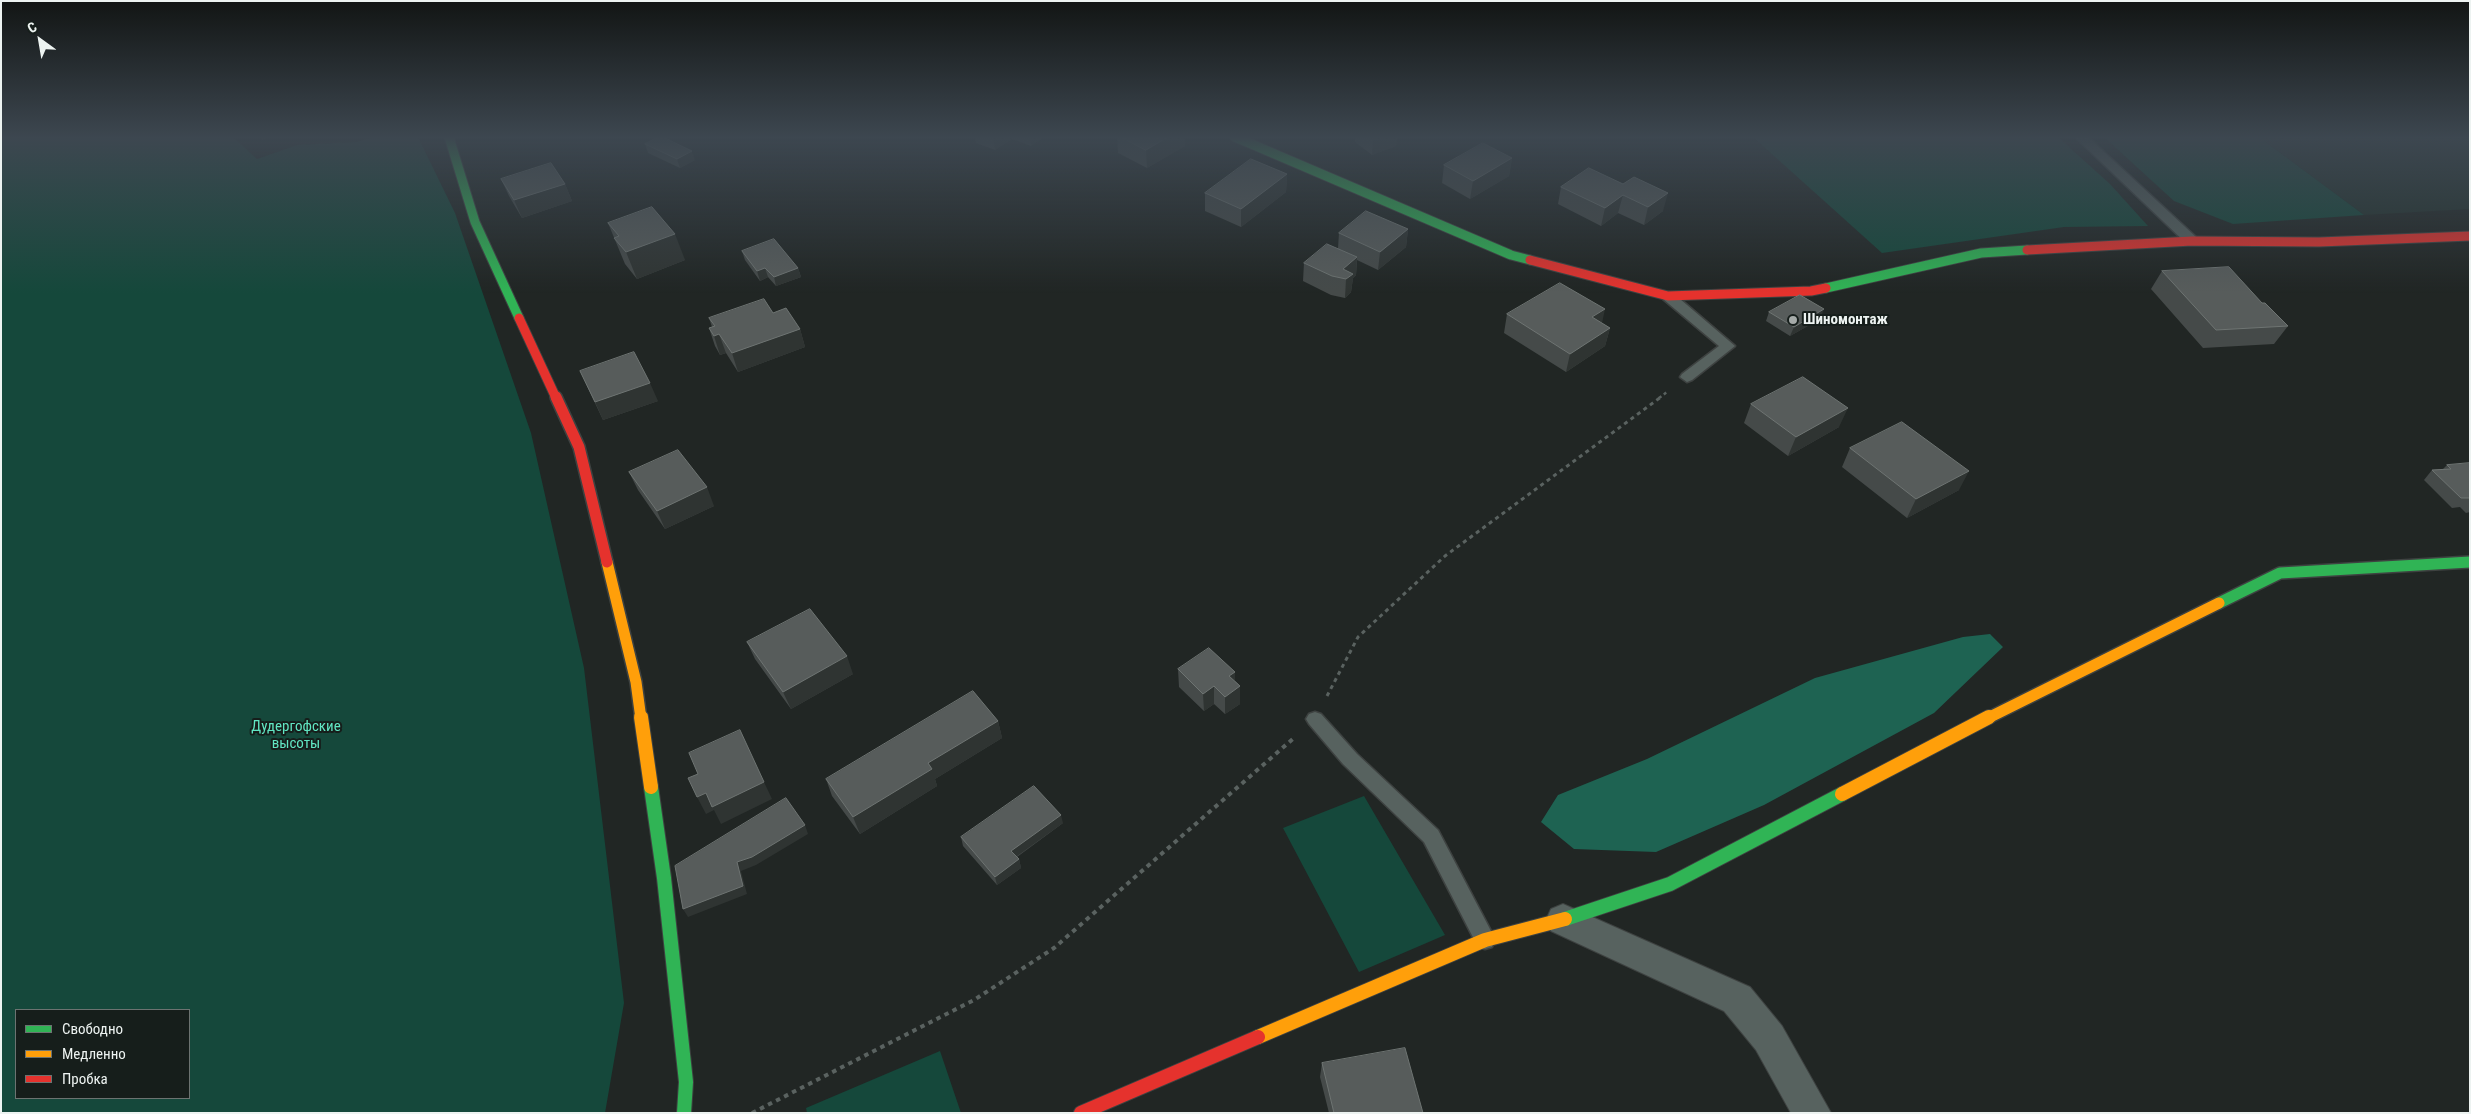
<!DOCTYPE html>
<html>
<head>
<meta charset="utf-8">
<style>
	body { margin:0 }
	#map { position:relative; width:2471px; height:1114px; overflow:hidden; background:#212624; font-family:"Roboto Condensed",sans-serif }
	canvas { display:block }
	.frame { position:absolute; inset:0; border:2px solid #edf3f1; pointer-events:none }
	.legend { position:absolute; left:15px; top:1009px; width:175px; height:90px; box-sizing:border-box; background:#161e1b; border:1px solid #6c7371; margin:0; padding:6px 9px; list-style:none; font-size:15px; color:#edf3f1 }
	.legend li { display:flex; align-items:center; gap:10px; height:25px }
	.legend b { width:25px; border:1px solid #6c7371 }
	.north { position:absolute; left:15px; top:15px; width:50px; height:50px; -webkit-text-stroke:4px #161e1b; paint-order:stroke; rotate:328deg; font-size:14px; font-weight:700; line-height:20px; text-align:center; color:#edf3f1 }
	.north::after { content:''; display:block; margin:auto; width:18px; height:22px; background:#edf3f1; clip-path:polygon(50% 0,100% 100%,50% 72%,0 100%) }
</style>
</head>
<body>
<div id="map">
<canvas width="2471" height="1114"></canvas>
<div class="frame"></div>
<ul class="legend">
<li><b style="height:6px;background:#30b455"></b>Свободно</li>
<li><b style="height:6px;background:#ff9f0a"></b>Медленно</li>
<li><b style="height:6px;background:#e5322d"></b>Пробка</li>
</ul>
<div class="north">С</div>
</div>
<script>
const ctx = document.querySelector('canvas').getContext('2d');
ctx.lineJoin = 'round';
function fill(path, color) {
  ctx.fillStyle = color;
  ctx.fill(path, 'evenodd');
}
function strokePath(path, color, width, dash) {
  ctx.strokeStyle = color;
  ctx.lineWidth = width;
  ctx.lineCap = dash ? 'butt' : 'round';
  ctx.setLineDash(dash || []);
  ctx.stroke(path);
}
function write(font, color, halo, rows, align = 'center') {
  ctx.font = font + ' "Roboto Condensed",sans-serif';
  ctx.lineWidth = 4;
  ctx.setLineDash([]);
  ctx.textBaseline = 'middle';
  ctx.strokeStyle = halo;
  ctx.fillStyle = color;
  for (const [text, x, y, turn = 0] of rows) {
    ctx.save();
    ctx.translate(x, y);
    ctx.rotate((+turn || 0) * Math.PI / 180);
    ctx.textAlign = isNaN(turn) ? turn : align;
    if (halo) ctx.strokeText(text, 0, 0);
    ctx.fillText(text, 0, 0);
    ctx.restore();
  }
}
const built = new Path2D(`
	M 2259,137 L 2470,137 L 2470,209 L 2364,215 Z`);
const green = new Path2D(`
	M 1,137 L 233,137 L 257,159 L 297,145 L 356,142 L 375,137 L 418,137 L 455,213 L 531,433 L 584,668 L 624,1003 L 605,1113 L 1,1113 ZM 189,1010 L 189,1098 L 16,1098 L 16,1010 Z
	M 1753,137 L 2058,137 L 2110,184 L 2148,226 L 2064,227 L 1882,253 Z
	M 2104,137 L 2259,137 L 2364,215 L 2233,224 L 2174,201 Z
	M 1364,796 L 1445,935 L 1359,972 L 1283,828 Z
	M 940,1051 L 961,1113 L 807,1113 L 806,1108 Z`);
const water = new Path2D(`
	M 1990,634 L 2003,647 L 1934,713 L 1764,805 L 1656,852 L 1574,849 L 1541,822 L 1558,795 L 1647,759 L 1815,678 L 1963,637 Z`);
const pathFar2 = new Path2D(`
	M 1659,398 L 1667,392`);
const pathFar1 = new Path2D(`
	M 1327,696 L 1358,637 L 1445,556 L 1661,397`);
const path = new Path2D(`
	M 752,1113 L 974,1000 L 1054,948 L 1295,737`);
const lane = new Path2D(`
	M 2075,137 L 2088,137 L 2197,238 L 2198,241 L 2197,244 L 2187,244 Z
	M 1668,292 L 1673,293 L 1735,346 L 1692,380 L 1687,382 L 1680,377 L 1682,374 L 1719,346 L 1663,299 L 1661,296 Z
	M 1315,712 L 1321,714 L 1357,754 L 1438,830 L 1492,933 L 1495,940 L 1492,947 L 1485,949 L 1478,947 L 1424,842 L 1343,764 L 1309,724 L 1306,719 L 1309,714 Z`);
const street = new Path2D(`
	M 1563,904 L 1750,987 L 1782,1026 L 1831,1113 L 1791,1113 L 1756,1050 L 1724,1011 L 1551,931 L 1546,920 L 1551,909 Z`);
const fastFar2 = new Path2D(`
	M 449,137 L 475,222 L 519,318
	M 1235,137 L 1511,255 L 1530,260
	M 1826,288 L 1981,253 L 2027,250`);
const fastFar1 = new Path2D(`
	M 2219,603 L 2280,573 L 2470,562`);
const fast = new Path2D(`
	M 651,787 L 664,878 L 686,1082 L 684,1113
	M 1565,919 L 1670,884 L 1842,794`);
const slowFar1 = new Path2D(`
	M 607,562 L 636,682 L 641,719
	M 1986,719 L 2219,603`);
const slow = new Path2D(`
	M 641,717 L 651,787
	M 1842,794 L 1989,717
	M 1258,1037 L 1485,940 L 1565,919`);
const jamFar2 = new Path2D(`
	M 2027,250 L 2192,241 L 2319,242 L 2470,236
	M 1530,260 L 1668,296 L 1811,291 L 1826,288
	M 519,318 L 556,398`);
const jamFar1 = new Path2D(`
	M 556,397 L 579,447 L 607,562`);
const jam = new Path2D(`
	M 1081,1113 L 1258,1037`);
const wall = new Path2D(`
	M 975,137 L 1044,137 L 1031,146 L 1012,139 L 995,150 L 976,143 Z
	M 1117,137 L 1184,137 L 1185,146 L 1147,168 L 1118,153 Z
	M 1355,137 L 1397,137 L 1396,146 L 1372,155 L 1355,142 Z
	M 645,144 L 695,160 L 680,168 L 648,153 Z
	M 1512,158 L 1509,176 L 1470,199 L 1442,183 L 1444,165 Z
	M 1589,168 L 1663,211 L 1644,225 L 1618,213 L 1601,226 L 1558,204 L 1561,187 Z
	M 1287,174 L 1286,192 L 1241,227 L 1205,211 L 1205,193 Z
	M 501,179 L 565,184 L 572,201 L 522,218 L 509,196 Z
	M 608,223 L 685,260 L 637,279 L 625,264 Z
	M 1408,229 L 1406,247 L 1378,270 L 1357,260 L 1356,275 L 1353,278 L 1351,292 L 1345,298 L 1331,295 L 1303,281 L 1304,263 L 1338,248 L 1339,233 Z
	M 742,251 L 798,268 L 801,277 L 776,286 L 768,277 L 760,281 L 745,260 Z
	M 2162,271 L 2262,303 L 2288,326 L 2274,344 L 2203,348 L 2151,289 Z
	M 1769,312 L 1820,319 L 1790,336 L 1766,321 Z
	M 773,313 L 800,329 L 805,347 L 738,372 L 726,353 L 720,355 L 715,346 L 709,328 L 712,327 L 709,318 Z
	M 1507,314 L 1602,323 L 1610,328 L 1605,346 L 1566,372 L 1504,333 Z
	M 580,371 L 658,401 L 603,420 Z
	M 1751,404 L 1839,427 L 1788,456 L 1744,423 Z
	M 1850,448 L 1959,490 L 1907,518 L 1842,467 Z
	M 2470,463 L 2470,512 L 2466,513 L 2460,507 L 2452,508 L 2424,480 L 2432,470 L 2443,469 L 2447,465 Z
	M 629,472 L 714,506 L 665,529 L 638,490 Z
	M 747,642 L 853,674 L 791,709 L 755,659 Z
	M 1178,669 L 1235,672 L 1235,681 L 1240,686 L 1240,704 L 1225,714 L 1214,704 L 1204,711 L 1179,687 Z
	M 998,721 L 1002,738 L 935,779 L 937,786 L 860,834 L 832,796 L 826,779 Z
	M 1063,823 L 1017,857 L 1019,859 L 1021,868 L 997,885 L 963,846 L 961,837 Z
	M 1322,1063 L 1423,1113 L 1329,1113 L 1320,1077 Z`);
const shadedWall = new Path2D(`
	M 260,137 L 271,137 L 262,140 Z
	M 993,137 L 1012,137 L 1012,139 L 995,150 Z
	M 1030,137 L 1044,137 L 1031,146 Z
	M 1168,137 L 1184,137 L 1185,146 L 1147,168 L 1146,150 Z
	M 1375,137 L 1397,137 L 1396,146 L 1372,155 L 1373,138 Z
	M 692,151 L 695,160 L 680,168 L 677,159 Z
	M 1512,158 L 1509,176 L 1470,199 L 1473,181 Z
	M 1287,174 L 1286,192 L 1241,227 L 1241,209 Z
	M 565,184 L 572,201 L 522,218 L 514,200 Z
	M 1668,193 L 1663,211 L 1644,225 L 1648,207 Z
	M 1623,195 L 1618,213 L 1601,226 L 1605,208 Z
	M 1408,229 L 1406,247 L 1378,270 L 1380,252 Z
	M 675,234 L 685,260 L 637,279 L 626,252 Z
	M 1357,257 L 1356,275 L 1353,278 L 1351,292 L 1345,298 L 1346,279 L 1343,269 Z
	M 765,268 L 768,277 L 760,281 L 757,271 Z
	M 798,268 L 801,277 L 776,286 L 774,277 Z
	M 1605,309 L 1601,328 L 1592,317 Z
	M 1824,309 L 1820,319 L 1790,336 L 1794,327 Z
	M 1610,328 L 1605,346 L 1566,372 L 1570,354 Z
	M 800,329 L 805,347 L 738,372 L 732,353 Z
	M 719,334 L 726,353 L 720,355 L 714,336 Z
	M 650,383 L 658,401 L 603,420 L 595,402 Z
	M 1848,408 L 1839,427 L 1788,456 L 1796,437 Z
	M 1969,471 L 1959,490 L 1907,518 L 1916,499 Z
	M 707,487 L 714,506 L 665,529 L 657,511 Z
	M 847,656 L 853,674 L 791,709 L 783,692 Z
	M 1235,672 L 1235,690 L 1240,686 L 1240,704 L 1225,714 L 1225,697 L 1229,676 Z
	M 1214,686 L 1214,704 L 1204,711 L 1203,694 Z
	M 998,721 L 1002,738 L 935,779 L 937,786 L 860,834 L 853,817 L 928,763 Z
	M 764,782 L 772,799 L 721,824 L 714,810 L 706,814 L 697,797 L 706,793 Z
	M 1061,815 L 1063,823 L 1013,859 L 1011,851 Z
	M 805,825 L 808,834 L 756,865 L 741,871 L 747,894 L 688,917 L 683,909 L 737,862 Z
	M 1019,859 L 1021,868 L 997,885 L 995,877 Z`);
const building = new Path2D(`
	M 658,137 L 663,137 L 692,151 L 677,159 L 645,144 Z
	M 1121,137 L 1168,137 L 1146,150 Z
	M 1483,143 L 1512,158 L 1473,181 L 1444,165 Z
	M 1251,159 L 1287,174 L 1241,209 L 1205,193 Z
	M 551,163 L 565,184 L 514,200 L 501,179 Z
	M 1589,168 L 1623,184 L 1634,177 L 1668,193 L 1648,207 L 1623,195 L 1605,208 L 1561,187 Z
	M 652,207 L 675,234 L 626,252 L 614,238 L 619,236 L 608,223 Z
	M 1366,211 L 1408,229 L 1380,252 L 1339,233 Z
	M 774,239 L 798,268 L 774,277 L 765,268 L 757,271 L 742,251 Z
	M 1327,244 L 1357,257 L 1343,269 L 1353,274 L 1346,279 L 1332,276 L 1304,263 Z
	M 2229,267 L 2262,303 L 2265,303 L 2288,326 L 2216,330 L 2162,271 Z
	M 1560,283 L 1605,309 L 1592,317 L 1610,328 L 1570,354 L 1507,314 Z
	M 1800,295 L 1824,309 L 1794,327 L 1769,312 Z
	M 764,299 L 773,313 L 786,308 L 800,329 L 732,353 L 719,334 L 714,336 L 709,328 L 715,326 L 709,318 Z
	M 634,352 L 650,383 L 595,402 L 580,371 Z
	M 1803,377 L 1848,408 L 1796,437 L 1751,404 Z
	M 1902,422 L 1969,471 L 1916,499 L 1850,448 Z
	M 678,450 L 707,487 L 657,511 L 629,472 Z
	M 2470,463 L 2470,499 L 2469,498 L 2461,498 L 2432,470 L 2451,469 L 2447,465 Z
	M 810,609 L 847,656 L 783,692 L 747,642 Z
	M 1209,648 L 1235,672 L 1229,676 L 1240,686 L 1225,697 L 1214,686 L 1203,694 L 1178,669 Z
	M 973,691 L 998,721 L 928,763 L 932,769 L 853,817 L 826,779 Z
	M 740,730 L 764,782 L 712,807 L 706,793 L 697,797 L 688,778 L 698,774 L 689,753 Z
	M 1034,786 L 1061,815 L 1011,851 L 1019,859 L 995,877 L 961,837 Z
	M 786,798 L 805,825 L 752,857 L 737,862 L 743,886 L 683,909 L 675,866 Z
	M 1405,1048 L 1423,1113 L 1334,1113 L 1322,1063 Z`);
const markers = [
	[1793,320,5,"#a6aba9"]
];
const poiNames = [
	["Шиномонтаж",1803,320]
];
const parkNames = [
	["Дудергофские",296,727],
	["высоты",296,744]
];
fill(built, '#22312c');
fill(green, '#15483b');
fill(water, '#1e6352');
strokePath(lane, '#3e4241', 3);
strokePath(street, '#3e4241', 2);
strokePath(fastFar2, '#3e4241', 11);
strokePath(fastFar1, '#3e4241', 14);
strokePath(fast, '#3e4241', 16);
strokePath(slowFar1, '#3e4241', 14);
strokePath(slow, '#3e4241', 16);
strokePath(jamFar2, '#3e4241', 11);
strokePath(jamFar1, '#3e4241', 14);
strokePath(jam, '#3e4241', 16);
strokePath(pathFar2, '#5a6260', 2.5, [3, 3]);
strokePath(pathFar1, '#5a6260', 3, [4, 4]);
strokePath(path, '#5a6260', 4, [4.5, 4.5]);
fill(lane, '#57625f');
fill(street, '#57625f');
strokePath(fastFar2, '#30b455', 9);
strokePath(fastFar1, '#30b455', 11);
strokePath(fast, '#30b455', 14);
strokePath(slowFar1, '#ff9f0a', 11);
strokePath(slow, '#ff9f0a', 14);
strokePath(jamFar2, '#e5322d', 9);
strokePath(jamFar1, '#e5322d', 11);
strokePath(jam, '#e5322d', 14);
fill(wall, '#454a49');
fill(shadedWall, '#2f3432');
fill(building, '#575c5b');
strokePath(building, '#6e7472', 1);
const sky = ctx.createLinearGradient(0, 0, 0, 293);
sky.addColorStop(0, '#121514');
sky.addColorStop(0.47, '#3d4750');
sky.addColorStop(1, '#3d475000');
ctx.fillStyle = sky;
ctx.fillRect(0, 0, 2471, 293);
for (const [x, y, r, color] of markers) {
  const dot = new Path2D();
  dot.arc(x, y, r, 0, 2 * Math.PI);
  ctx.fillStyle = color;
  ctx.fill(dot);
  strokePath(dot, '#161e1b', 2);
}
write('bold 15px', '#edf3f1', '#161e1b', poiNames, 'left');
write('15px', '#61e6c3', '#161e1b', parkNames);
</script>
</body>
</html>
